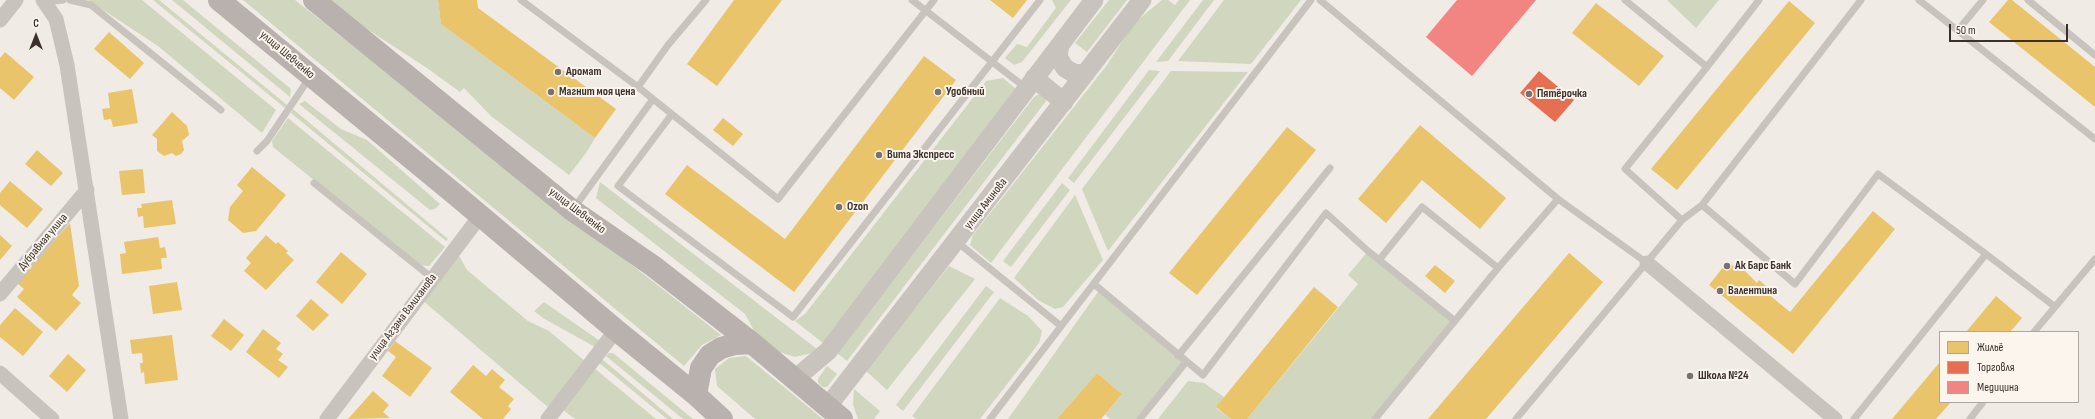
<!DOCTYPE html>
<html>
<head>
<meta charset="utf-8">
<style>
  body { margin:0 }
  #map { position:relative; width:2095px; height:419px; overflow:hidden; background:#f0ebe5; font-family:"Sofia Sans Condensed",sans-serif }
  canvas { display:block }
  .legend { position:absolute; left:1939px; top:331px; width:140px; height:72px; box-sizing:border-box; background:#fbf5ee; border:1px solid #aea6a0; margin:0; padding:5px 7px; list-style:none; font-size:12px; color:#3b302b }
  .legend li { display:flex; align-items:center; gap:8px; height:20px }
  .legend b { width:20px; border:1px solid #aea6a0 }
  .north { position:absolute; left:16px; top:16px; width:40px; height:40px; -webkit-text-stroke:3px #fbf5ee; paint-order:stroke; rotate:0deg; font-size:11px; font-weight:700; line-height:16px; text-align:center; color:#3b302b }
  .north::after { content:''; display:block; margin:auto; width:14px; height:18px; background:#3b302b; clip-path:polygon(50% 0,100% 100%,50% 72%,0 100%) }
  .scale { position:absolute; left:1949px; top:24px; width:119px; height:18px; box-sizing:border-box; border:2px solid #3b302b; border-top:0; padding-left:5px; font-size:12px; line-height:14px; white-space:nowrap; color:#3b302b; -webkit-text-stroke:3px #fbf5ee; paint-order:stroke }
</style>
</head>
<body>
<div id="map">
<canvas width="2095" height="419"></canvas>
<ul class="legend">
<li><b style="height:11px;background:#e9c46a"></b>Жильё</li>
<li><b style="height:11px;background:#e76f51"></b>Торговля</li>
<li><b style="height:11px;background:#f28482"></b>Медицина</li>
</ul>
<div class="north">С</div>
<div class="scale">50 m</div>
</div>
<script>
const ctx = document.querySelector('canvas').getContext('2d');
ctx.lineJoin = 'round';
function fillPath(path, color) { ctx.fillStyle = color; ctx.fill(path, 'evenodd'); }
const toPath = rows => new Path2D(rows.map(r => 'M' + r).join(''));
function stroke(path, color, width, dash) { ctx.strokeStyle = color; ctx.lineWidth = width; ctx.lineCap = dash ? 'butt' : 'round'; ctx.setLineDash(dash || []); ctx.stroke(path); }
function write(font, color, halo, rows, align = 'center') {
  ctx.font = font + ' "Sofia Sans Condensed",sans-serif'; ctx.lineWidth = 4; ctx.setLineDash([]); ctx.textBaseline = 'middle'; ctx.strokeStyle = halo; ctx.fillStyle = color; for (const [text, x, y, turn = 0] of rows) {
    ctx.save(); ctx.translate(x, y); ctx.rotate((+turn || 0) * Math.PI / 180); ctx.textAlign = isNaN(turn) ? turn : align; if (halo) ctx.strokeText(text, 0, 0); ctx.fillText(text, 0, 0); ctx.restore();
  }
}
fillPath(toPath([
  [88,0,142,0,276,110,262,133,158,46],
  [153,0,159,0,287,105,285,108],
  [172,0,183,0,291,89,290,97],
  [243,0,295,0,721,335,702,345,684,366],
  [327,0,438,0,441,24,595,138,586,153,569,175,491,116,464,88,460,92,427,68,330,5],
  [1052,0,1071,0,1022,62,1014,65,1005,58,1017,44,1027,47,1056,8],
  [1109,0,1127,0,1087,52,1075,43],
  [1162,0,1168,0,1175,5,1179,0,1190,0,991,263,970,245,973,235,1107,65,1134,23],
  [1203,0,1214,0,1168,61,1156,62],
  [1224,0,1301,0,1251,64,1178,61],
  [1667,0,1719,0,1696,28],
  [1149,70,1160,71,1074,183,1068,178],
  [1171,71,1248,72,1108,251,1082,189],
  [1003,78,1016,89,823,343,795,321,805,314,986,81],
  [1039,94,1045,98,1046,101,847,361,837,353,1034,97],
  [305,101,341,129,367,140,440,204,435,209,430,210,299,104],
  [293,109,448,239,446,241,291,113],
  [288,118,445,247,429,266,419,265,273,147,272,141],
  [600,182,817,349,812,353,795,357,776,351,757,336,745,314,596,198],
  [1062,183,1070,190,1011,267,1003,261],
  [1075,195,1103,260,1063,307,1055,309,1038,300,1014,278],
  [1368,251,1455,321,1375,419,1247,419,1358,284,1348,275],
  [457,252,467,270,528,321,549,331,586,362,549,408,422,300],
  [949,266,975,279,887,390,866,371],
  [986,286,994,292,903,411,896,405],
  [1100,289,1186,362,1140,419,1110,419,1105,414,1122,394,1097,373,1057,419,1008,419],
  [1000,298,1028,316,1042,331,1039,343,980,419,916,419,912,416],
  [544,302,600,341,595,347,543,318,534,311],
  [609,353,613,353,693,419,683,419,606,356],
  [746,356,823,419,755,419,717,386,715,369,729,358],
  [602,359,673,419,667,419,598,362],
  [827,366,837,374,827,387,823,387,818,383,818,379],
  [594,368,656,419,575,419,563,410],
  [1188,381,1204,383,1224,397,1216,408,1231,419,1158,419],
  [854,389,880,411,874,419,858,419,853,405]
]), '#d1d6bf');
fillPath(toPath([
  [438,0,477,0,478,8,616,109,595,138,441,24],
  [734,0,782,0,717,86,687,64],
  [990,0,1027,0,1013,18],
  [2008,0,2012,0,2095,67,2095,107,1989,22],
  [1789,1,1815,23,1677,190,1651,169],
  [1596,3,1664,56,1639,86,1572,33],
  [109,32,144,63,130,79,94,49],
  [5,52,34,77,14,100,0,88,0,58],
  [924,56,956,80,794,292,665,194,687,165,785,239],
  [132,89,138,123,113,127,111,119,104,120,102,109,110,108,108,93],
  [172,112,187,126,189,135,182,141,184,150,181,154,176,156,172,153,164,156,157,151,157,139,152,135],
  [723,118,743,134,733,146,713,130],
  [1420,125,1506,198,1480,229,1422,180,1386,223,1358,199],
  [1287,127,1316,150,1197,295,1169,273],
  [37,150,63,173,51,186,25,164],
  [252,167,286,195,256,231,243,233,228,220,230,207,243,191,237,185],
  [143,169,145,193,122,195,119,171],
  [10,181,43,209,27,228,0,205,0,193],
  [172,200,176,224,144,228,143,216,138,217,137,208,142,208,141,204],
  [1873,211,1895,229,1793,354,1709,285,1728,261,1733,266,1736,262,1757,283,1759,280,1771,290,1768,294,1790,312],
  [70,223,79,286,72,295,81,303,56,331,17,297,24,289,17,283],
  [0,235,12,246,0,260],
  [266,235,276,244,278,242,288,251,286,253,294,260,266,290,244,271,251,263,246,258],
  [158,237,160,248,165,247,167,258,161,258,162,269,122,274,120,254,126,253,124,242],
  [341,252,367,274,342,304,316,282],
  [1569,253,1603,282,1486,419,1428,419],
  [1435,265,1455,281,1445,293,1425,276],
  [177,282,182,310,153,314,149,286],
  [1314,287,1338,307,1247,419,1231,419,1216,407],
  [1996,296,2022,318,2010,332,1966,332],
  [311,299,329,315,313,331,296,316],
  [15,308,43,332,23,356,0,337,0,325],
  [224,319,244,335,231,351,211,336],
  [263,329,281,343,276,349,283,354,278,360,288,367,279,378,246,352],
  [172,335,178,380,145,384,144,372,141,373,140,363,143,363,142,353,132,354,130,340],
  [395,341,432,368,410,397,382,376,396,357,388,351],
  [68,354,86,370,67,392,49,376],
  [1940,362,1940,402,1951,402,1936,419,1892,419],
  [473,365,486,376,492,369,505,380,499,387,514,399,508,406,511,409,503,419,483,419,450,392],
  [1097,373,1122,394,1101,419,1057,419],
  [373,391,389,405,383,412,390,418,348,419]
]), '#e9c46a');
fillPath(toPath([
  [1539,71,1574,100,1555,122,1520,93]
]), '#e76f51');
fillPath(toPath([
  [1457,0,1536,0,1472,76,1426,37]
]), '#f28482');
stroke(toPath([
  [70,0,91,5,221,110],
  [521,0,638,87],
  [912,0,1026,88],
  [1320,0,1558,199],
  [1625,0,1707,67,1759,0],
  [1919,0,2095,139],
  [2028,0,2095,55],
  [45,2,63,0],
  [1958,30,1983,0],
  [653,99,778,199,934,0],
  [672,114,618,186,793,317,1040,0],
  [257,151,267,141,310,77],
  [314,183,432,278],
  [1702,205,1795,284,1878,174,1986,254],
  [574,208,653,99,638,87,668,45,706,0],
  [1682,220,1625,169,1707,67],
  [957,242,1061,326],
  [1379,260,1422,207,1498,268],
  [1094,284,1203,375,1326,213,1368,251,1455,321],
  [2034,332,2095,259],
  [1178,356,1330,168],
  [990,419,1311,0],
  [1140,419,1186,362],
  [1375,419,1498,268,1558,199,1647,263],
  [1516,419,1682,220,1702,205,1861,0],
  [1854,419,1986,254,2054,306],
  [1970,419,1983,402]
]), '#c9c3be', 7);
stroke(toPath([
  [43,0,56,19,67,65,121,419],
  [0,20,16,0],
  [1647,263,1835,419],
  [0,294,87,190],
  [0,373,52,419],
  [327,419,480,216],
  [548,419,616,330]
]), '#c9c3be', 15);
stroke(toPath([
  [1060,45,1058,57,1065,68,1075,74,1086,73],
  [1034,78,1064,102],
  [795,379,828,351,1094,0],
  [828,406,1142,0]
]), '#c9c3be', 19);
stroke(toPath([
  [219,0,457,196,616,330,696,395,722,419],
  [314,0,572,210,653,266,752,343,842,419],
  [696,395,701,368,710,355,721,348,735,344,752,343]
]), '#b8b1ad', 22);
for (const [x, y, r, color] of [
  [558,72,4,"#7a716c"],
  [551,92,4,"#7a716c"],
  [938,92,4,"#7a716c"],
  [1529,94,4,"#7a716c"],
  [879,155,4,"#7a716c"],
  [839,207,4,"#7a716c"],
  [1727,266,4,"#7a716c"],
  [1720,291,4,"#7a716c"],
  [1690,376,4,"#7a716c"]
]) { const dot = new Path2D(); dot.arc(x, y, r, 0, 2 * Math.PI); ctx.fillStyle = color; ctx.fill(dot); stroke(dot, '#fbf5ee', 1.5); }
write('12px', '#3b302b', '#fbf5ee', [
  ["улица Шевченко",287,55,40],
  ["улица Аминова",986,204,-52],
  ["улица Шевченко",577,211,37],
  ["Дубравная улица",43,242,-50],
  ["улица Агзама Валиханова",403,317,-53]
]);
write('bold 12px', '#3b302b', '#fbf5ee', [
  ["Аромат",566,72],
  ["Магнит моя цена",559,92],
  ["Удобный",946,92],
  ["Пятёрочка",1537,94],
  ["Вита Экспресс",887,155],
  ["Ozon",847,207],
  ["Ак Барс Банк",1735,266],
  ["Валентина",1728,291],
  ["Школа №24",1698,376]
], 'left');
</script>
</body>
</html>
